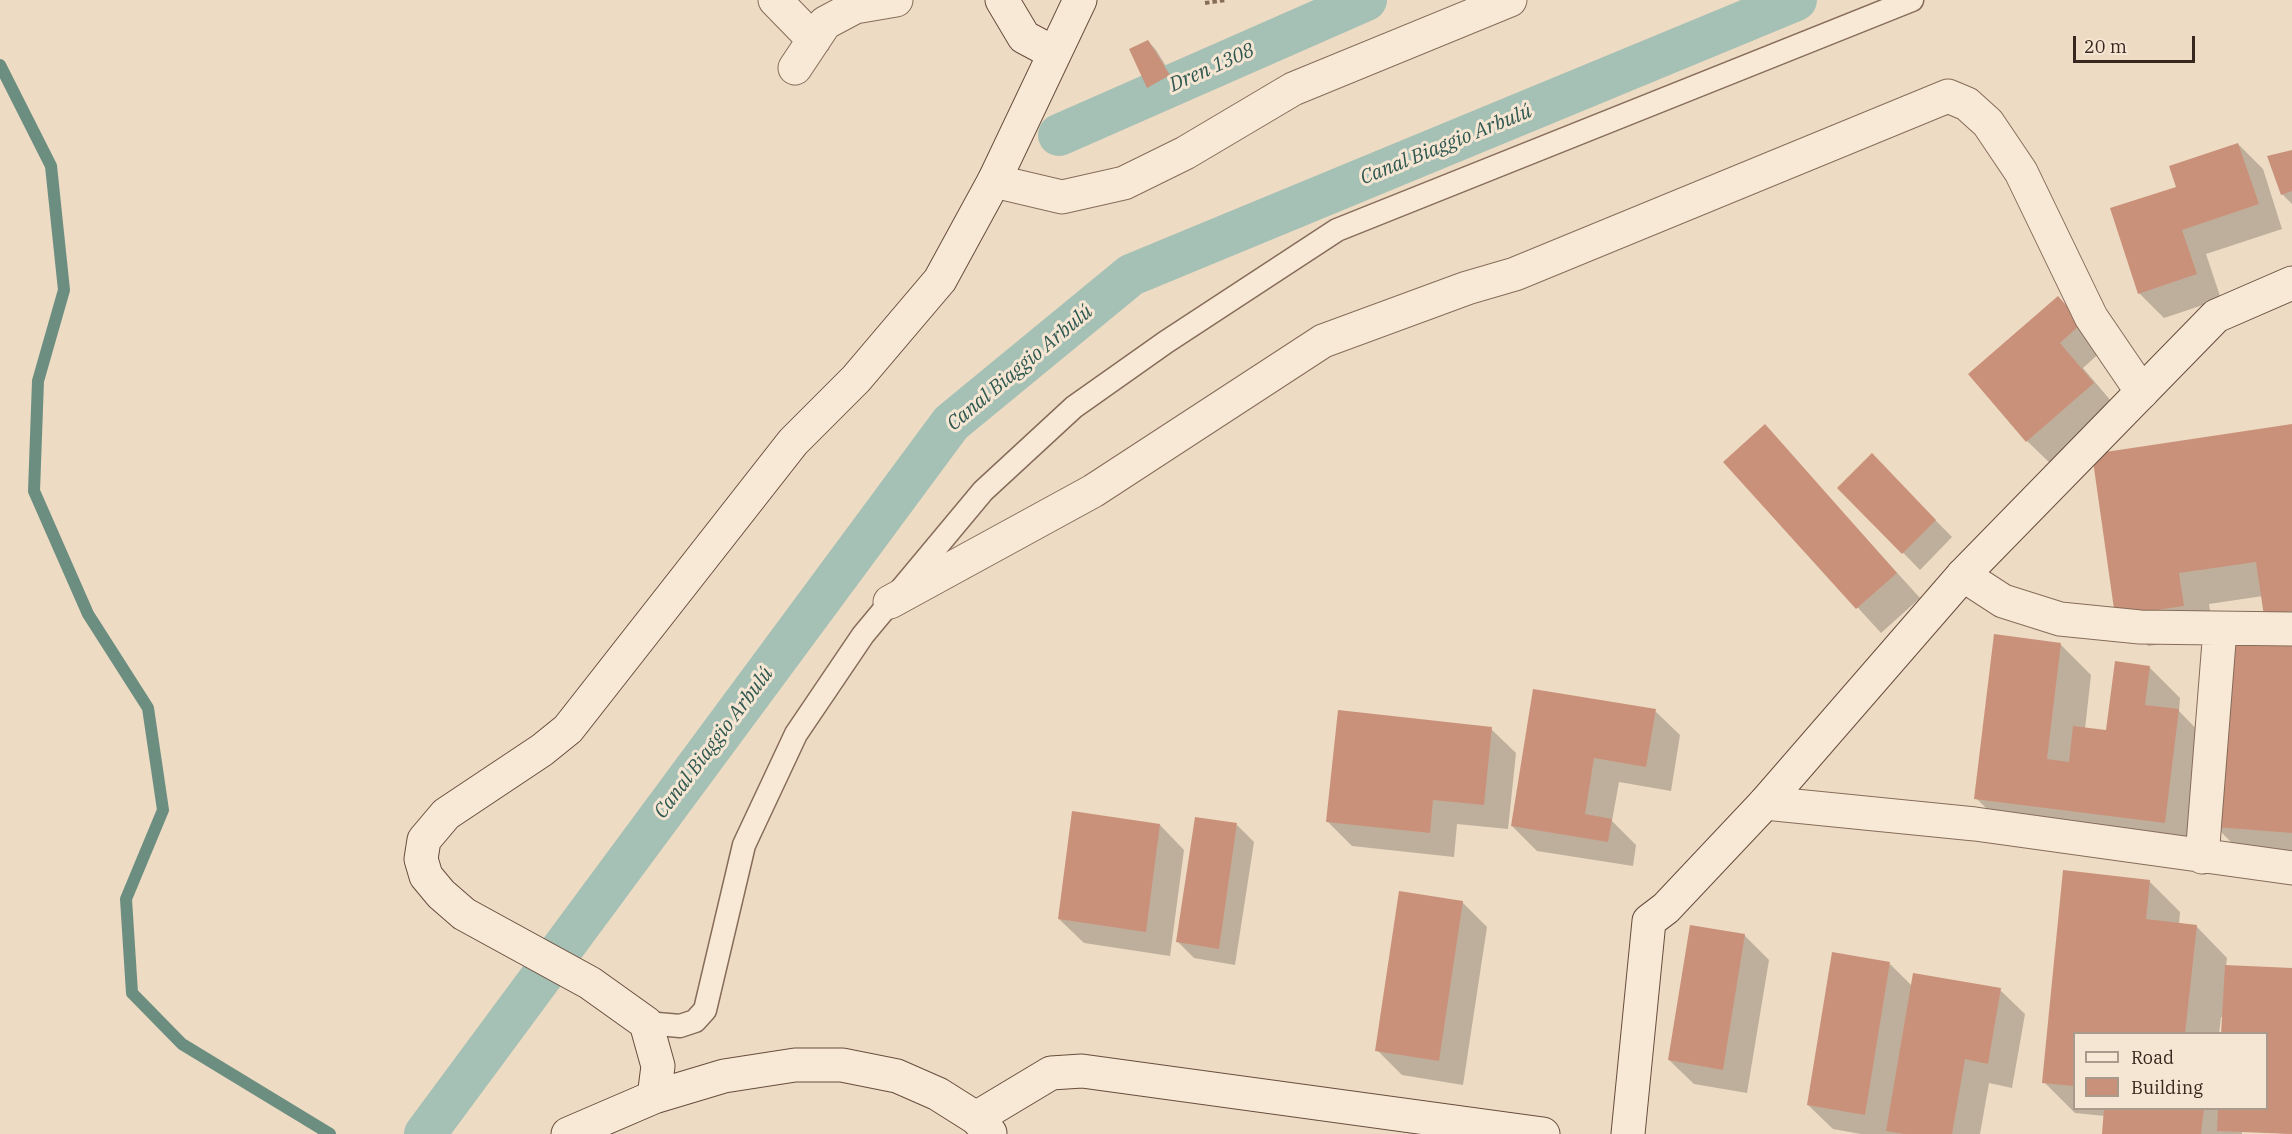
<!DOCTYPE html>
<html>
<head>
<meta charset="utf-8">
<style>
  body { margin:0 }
  #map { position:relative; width:2292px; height:1134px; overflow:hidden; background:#eddbc3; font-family:"IBM Plex Serif",serif }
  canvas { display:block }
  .legend { position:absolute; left:2073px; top:1032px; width:195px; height:78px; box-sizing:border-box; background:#f5e6d3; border:2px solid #a99a8b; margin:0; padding:8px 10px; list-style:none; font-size:18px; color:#37271e }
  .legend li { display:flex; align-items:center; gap:12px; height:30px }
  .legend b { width:30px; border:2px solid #a99a8b }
  .scale { position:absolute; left:2073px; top:36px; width:122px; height:27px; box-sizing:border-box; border:3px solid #37271e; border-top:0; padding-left:8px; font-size:18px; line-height:21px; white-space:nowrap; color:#37271e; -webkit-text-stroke:4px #f5e6d3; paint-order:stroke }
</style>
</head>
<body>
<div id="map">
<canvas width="2292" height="1134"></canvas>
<ul class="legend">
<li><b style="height:8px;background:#f8e9d6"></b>Road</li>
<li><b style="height:16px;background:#ca917a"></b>Building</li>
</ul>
<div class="scale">20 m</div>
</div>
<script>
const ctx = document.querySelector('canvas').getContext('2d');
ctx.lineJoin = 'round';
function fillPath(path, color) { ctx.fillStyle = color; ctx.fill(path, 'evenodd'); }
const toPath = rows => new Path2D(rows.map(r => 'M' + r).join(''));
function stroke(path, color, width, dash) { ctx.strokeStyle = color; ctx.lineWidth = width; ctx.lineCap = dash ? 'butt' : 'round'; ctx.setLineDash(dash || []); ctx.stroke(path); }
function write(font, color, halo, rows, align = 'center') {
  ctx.font = font + ' "IBM Plex Serif",serif'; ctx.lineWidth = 6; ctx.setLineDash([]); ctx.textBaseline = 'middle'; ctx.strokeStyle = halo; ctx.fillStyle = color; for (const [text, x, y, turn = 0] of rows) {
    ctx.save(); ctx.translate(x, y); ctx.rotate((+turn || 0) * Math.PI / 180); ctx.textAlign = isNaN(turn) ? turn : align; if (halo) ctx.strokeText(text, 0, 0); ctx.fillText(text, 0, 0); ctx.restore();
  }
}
fillPath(toPath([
  [1148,41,1156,50,1177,84,1157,95,1148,87],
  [2238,144,2263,169,2282,229,2206,254,2221,299,2164,318,2139,293],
  [2292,152,2292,204,2282,194],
  [2058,298,2105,348,2083,368,2117,408,2052,465,2027,441],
  [2292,426,2292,642,2263,596,2209,604,2214,637,2148,646,2117,615],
  [1765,427,1920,598,1881,633,1725,462],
  [1872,456,1952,537,1920,570,1840,488],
  [2060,644,2091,675,2085,729,2108,732,2149,667,2180,698,2179,711,2209,742,2196,853,2007,829,1976,798],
  [2292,644,2292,861,2247,858,2216,827],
  [1534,691,1655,711,1680,735,1671,791,1619,782,1612,821,1636,845,1633,866,1537,851,1512,826],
  [1491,729,1516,753,1508,829,1457,824,1454,857,1352,846,1328,822],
  [1160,825,1184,850,1170,956,1084,943,1059,919],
  [1237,825,1254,842,1235,965,1194,958,1177,941],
  [2149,881,2180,912,2179,924,2196,926,2227,958,2226,966,2292,970,2292,1134,2242,1131,2242,1134,2245,1134,2103,1134,2105,1116,2075,1113,2044,1082],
  [2221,1017,2266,1034,2266,1108,2074,1108,2074,1034,2219,1034],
  [1462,902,1487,927,1463,1085,1402,1075,1377,1050],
  [1744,935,1769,960,1747,1093,1694,1084,1669,1060],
  [1890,964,1912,986,2000,990,2025,1014,2012,1088,1989,1083,1980,1134,1861,1134,1833,1129,1808,1105]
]), '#0003');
stroke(toPath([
  [0,65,51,166,64,290,38,381,34,491,88,614,148,708,163,810,126,899,132,993,182,1044,330,1134]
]), '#6c8e81', 12);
stroke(toPath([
  [1059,135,1366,0],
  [425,1134,951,423,1131,275,1796,0]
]), '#a5c0b5', 42);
fillPath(toPath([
  [1148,40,1170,75,1147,88,1129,49],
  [2238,143,2259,204,2182,230,2197,274,2138,294,2110,208,2176,187,2169,166],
  [2292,150,2292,191,2281,195,2267,156],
  [2058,296,2082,323,2060,343,2094,383,2026,442,1968,374],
  [1765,424,1897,573,1856,609,1723,462],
  [2292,424,2292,611,2264,616,2256,562,2179,573,2184,606,2115,616,2092,454],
  [1872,453,1936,520,1902,554,1837,488],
  [1994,634,2061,643,2047,759,2069,762,2073,726,2106,730,2115,661,2150,666,2145,705,2179,709,2165,823,1974,799],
  [2227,638,2292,643,2292,833,2215,827],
  [1533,689,1656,709,1646,767,1594,758,1585,814,1612,819,1608,842,1511,826],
  [1338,710,1492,727,1484,805,1433,800,1430,833,1326,822],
  [1072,811,1160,824,1146,932,1058,919],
  [1195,817,1237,823,1219,949,1176,942],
  [2063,870,2150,880,2146,919,2197,925,2185,1034,2074,1034,2074,1086,2042,1083],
  [1399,891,1463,901,1439,1061,1375,1051],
  [1690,925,1745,934,1723,1070,1668,1060],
  [1832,952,1890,962,1865,1115,1807,1105],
  [2225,965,2292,968,2292,1134,2217,1131,2218,1108,2266,1108,2266,1034,2221,1034],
  [1913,973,2001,988,1988,1064,1965,1059,1952,1134,1905,1134,1886,1131],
  [2104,1108,2204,1108,2201,1134,2102,1134]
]), '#ca917a');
const lane = toPath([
  [646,1023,680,1026,695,1021,705,1010,744,845,796,734,863,635,983,491,1074,407,1166,342,1337,230,1912,0]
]);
const street = toPath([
  [775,0,814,40],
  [795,68,825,23,855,7,896,0],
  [994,181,1062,197,1124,183,1185,153,1293,89,1510,0],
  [1963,575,2003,601,2060,619,2140,627,2292,629],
  [890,602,1093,491,1323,341,1467,288,1515,274,1948,96,1967,104,1988,123,2021,172,2091,317,2142,392],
  [1765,803,1975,824,2292,868],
  [2202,857,2220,629]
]);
const secondary = toPath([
  [1002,0,1024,37,1054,53],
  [654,1097,658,1066,646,1023,590,983,464,914,441,894,426,876,421,859,424,840,446,814,542,750,568,729,793,442,856,379,940,280,994,181,1080,0],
  [976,1118,1051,1073,1082,1071,1543,1134],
  [568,1134,654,1097,724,1076,795,1065,842,1065,897,1076,938,1094,976,1118,990,1133],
  [1628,1134,1649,921,1666,908,1765,803,1963,575,2216,316,2292,283]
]);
stroke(lane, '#876c5a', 25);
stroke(street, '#876c5a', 35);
stroke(secondary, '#694d3e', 35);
stroke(toPath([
  [1205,3,1226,0]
]), '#876c5a', 4, [4.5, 3]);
stroke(lane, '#f8e9d6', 22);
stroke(street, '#f8e9d6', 33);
stroke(secondary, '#f8e9d6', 33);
write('italic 20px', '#2e574f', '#f5e6d3', [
  ["Dren 1308",1212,68,-24],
  ["Canal Biaggio Arbulú",1446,145,-22],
  ["Canal Biaggio Arbulú",1020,368,-40],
  ["Canal Biaggio Arbulú",714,743,-53]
]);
</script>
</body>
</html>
